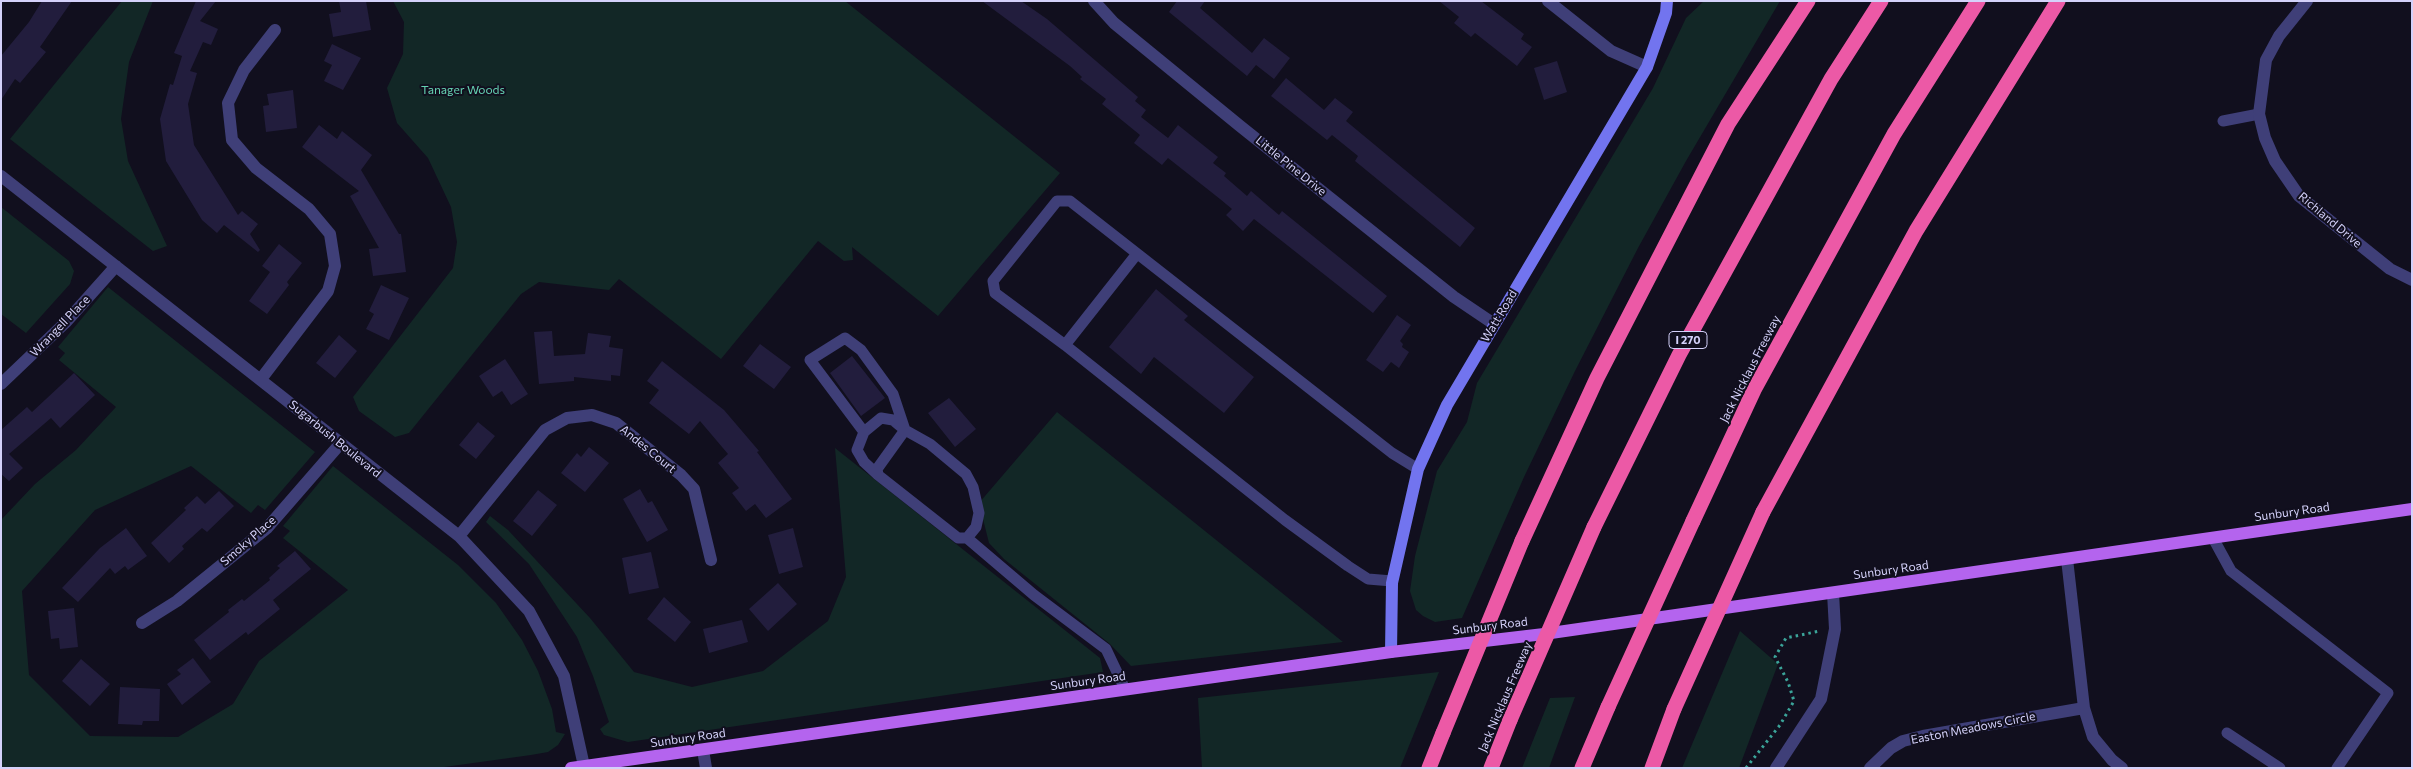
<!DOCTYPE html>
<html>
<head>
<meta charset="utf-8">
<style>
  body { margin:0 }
  #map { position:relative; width:2413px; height:769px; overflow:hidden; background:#110f1e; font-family:Commissioner,sans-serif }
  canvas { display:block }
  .frame { position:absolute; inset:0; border:2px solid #d4d1fa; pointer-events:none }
</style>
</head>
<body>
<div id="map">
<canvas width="2413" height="769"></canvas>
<div class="frame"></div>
</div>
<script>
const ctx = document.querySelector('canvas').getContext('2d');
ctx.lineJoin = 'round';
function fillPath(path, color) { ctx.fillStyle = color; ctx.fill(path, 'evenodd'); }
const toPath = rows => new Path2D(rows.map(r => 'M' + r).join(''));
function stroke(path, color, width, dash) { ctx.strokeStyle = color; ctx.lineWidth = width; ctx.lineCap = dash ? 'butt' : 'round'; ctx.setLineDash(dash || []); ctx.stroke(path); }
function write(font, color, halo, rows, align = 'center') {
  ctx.font = font + ' Commissioner,sans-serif'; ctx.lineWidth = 4; ctx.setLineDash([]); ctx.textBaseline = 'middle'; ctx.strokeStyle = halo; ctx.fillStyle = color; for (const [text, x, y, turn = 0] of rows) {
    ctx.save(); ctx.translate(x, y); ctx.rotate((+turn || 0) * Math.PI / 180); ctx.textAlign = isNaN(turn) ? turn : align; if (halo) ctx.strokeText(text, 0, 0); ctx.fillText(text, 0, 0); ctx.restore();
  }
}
fillPath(toPath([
  [122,1,153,1,129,62,121,119,128,161,167,246,153,251,10,139],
  [393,1,845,1,1060,173,938,316,852,247,853,260,844,261,818,241,721,359,619,279,609,290,539,282,521,294,409,433,395,437,359,411,353,397,453,268,457,242,451,207,428,158,397,123,387,88,403,54,404,22],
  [1704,1,1780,1,1686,161,1638,248,1575,371,1524,477,1462,618,1435,622,1423,616,1416,610,1410,591,1415,556,1437,471,1467,422,1477,383,1653,88,1686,18],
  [1,207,69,261,74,271,70,284,26,333,1,314],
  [108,287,315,452,265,510,258,505,251,513,191,466,95,510,22,591,29,675,90,736,178,737,233,704,259,661,348,590,283,538,290,531,283,526,333,466,458,565,496,603,522,640,538,671,552,709,556,732,565,734,558,745,548,752,531,755,437,768,1,768,1,520,35,484,76,450,116,407,59,360,65,353,58,347],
  [1057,412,1343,642,1131,666,1110,644,1004,559,989,543,979,503],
  [835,448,1100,658,1103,672,628,742,604,735,600,729,609,722,593,676,577,637,529,564,486,522,490,516,508,530,590,618,634,672,692,687,763,671,828,621,846,577],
  [1740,631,1778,664,1739,768,1682,768],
  [1439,672,1400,768,1202,768,1198,698],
  [1575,697,1549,768,1522,768,1550,698]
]), '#122726');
fillPath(toPath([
  [42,1,72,1,40,47,46,52,20,83,15,79,1,100,1,56,29,22],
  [196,1,216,1,200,21,218,29,211,45,203,42,190,71,197,73,188,104,194,145,238,215,242,211,258,224,250,234,260,250,258,252,224,225,217,233,202,220,166,161,160,119,170,84,173,85,182,56,174,53],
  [339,1,366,1,371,30,333,37,329,14,341,12],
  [982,1,1021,1,1047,19,1138,97,1135,101,1146,110,1141,117,1168,138,1178,125,1218,157,1213,163,1226,173,1224,176,1247,196,1251,191,1279,215,1282,211,1387,296,1373,313,1254,219,1243,231,1226,215,1232,209,1220,199,1168,158,1162,165,1134,143,1140,135,1102,104,1106,99,1080,79,1082,77,1070,66],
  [1177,1,1205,1,1200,8,1252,53,1264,38,1290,58,1274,79,1256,65,1247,76,1169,12],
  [1439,1,1481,1,1524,34,1521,39,1532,47,1517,66,1475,33,1471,37,1454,23,1459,17],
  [332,44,361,58,343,90,324,81,332,65,324,61],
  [1557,61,1567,92,1544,100,1534,68],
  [1286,78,1324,110,1335,98,1353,112,1346,121,1475,228,1460,247,1355,161,1358,156,1332,135,1327,140,1271,96],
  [293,90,297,128,266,132,263,106,269,105,267,94],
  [319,125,337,139,342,131,372,155,361,170,399,234,401,234,406,272,373,276,369,249,379,248,350,196,359,191,302,147],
  [279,244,302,263,287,282,289,285,267,314,249,301,270,272,262,266],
  [381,285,409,298,389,340,366,329,374,314,369,311],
  [1156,289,1188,316,1184,320,1254,377,1224,413,1154,357,1141,374,1109,347],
  [1397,315,1411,325,1400,341,1403,344,1402,347,1409,352,1399,368,1391,362,1383,372,1366,360],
  [552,331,554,356,585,354,588,333,611,336,609,347,623,349,620,376,611,375,611,381,574,377,574,381,539,384,534,332],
  [339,335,357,351,335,378,316,363],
  [760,344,791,367,774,389,743,366],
  [852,356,885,398,861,416,830,373],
  [505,359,528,394,511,405,502,391,493,397,479,376],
  [662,361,724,410,759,451,757,452,792,499,766,518,755,504,746,511,732,493,739,488,718,463,728,454,700,421,689,434,649,403,659,390,647,381],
  [74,373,95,395,60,428,51,418,9,454,23,468,9,481,1,474,1,430,27,407,32,412],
  [949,398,976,429,955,447,928,413],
  [478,422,495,436,476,459,459,445],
  [589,447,609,463,585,492,561,473,577,453,581,457],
  [640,489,648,503,652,501,668,530,647,542,623,499],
  [538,490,557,505,532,536,513,521],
  [219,491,234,506,207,532,202,528,182,546,184,549,169,563,151,543,186,510,184,508,197,496,205,504],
  [126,528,147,556,128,570,125,566,115,574,110,568,78,602,62,588,100,548],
  [793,528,803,567,779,574,768,535],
  [295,551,311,569,273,600,280,609,248,635,246,632,210,660,194,640,229,612,228,610,242,599,244,601,270,580,269,578,280,568,277,566],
  [651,552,659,588,629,594,622,558],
  [778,583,797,604,768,631,749,609],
  [664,597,691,622,675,642,647,619],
  [74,608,78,647,60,649,59,638,51,639,48,611],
  [742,620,748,642,709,653,703,629],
  [193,658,211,682,182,705,167,684,181,674,177,670],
  [81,659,110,684,90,706,62,681],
  [120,687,160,689,159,721,143,721,142,725,118,724]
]), '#221d3d');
stroke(toPath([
  [1746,768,1780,725,1794,701,1788,682,1775,657,1786,638,1820,631]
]), '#3ba499', 3, [2.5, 4]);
stroke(toPath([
  [2223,121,2259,114],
  [1136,255,1065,345,1285,520,1348,566,1368,579,1392,581],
  [1065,345,995,293,993,281,1057,201,1070,201,1392,453,1418,469],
  [864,432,810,360,845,338,861,350,893,394,905,430],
  [878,475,864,462,857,450,864,432,881,418,893,420,905,430],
  [967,538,958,538,878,475,877,469,905,430,930,444,966,474,973,487,979,513,976,527,967,538,1034,595,1106,649,1125,689],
  [2213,538,2231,571,2388,693,2337,768],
  [2227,733,2280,768]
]), '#3f3f78', 11);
stroke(toPath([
  [1094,1,1114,23,1240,126,1454,297,1494,324],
  [1548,1,1611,51,1647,67],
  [2307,1,2279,36,2266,60,2259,114,2265,138,2275,161,2299,196,2390,269,2412,280],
  [1,176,459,536,529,611,564,676,584,766],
  [261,379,328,291,335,266,330,234,309,209,256,168,232,140,228,103,244,70,275,30],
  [1,384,66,322,116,266],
  [459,536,545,430,567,418,592,415,616,423,681,475,694,489,711,560],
  [2067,559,2084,708,2093,737,2112,760,2122,768],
  [142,623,177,601,267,528,340,444],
  [703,750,706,768],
  [1776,768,1821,699,1835,629,1833,593],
  [1870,768,1891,748,1903,741,1923,736,2084,708]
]), '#3f3f78', 12);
stroke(toPath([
  [1391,652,1392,583,1418,469,1447,405,1647,67,1666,13,1667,1]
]), '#7274ef', 12);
stroke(toPath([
  [571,768,1391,652,1544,634,2412,509]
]), '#b464ee', 12);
stroke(toPath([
  [1763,512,1916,231,2058,1],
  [1693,521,1754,390,1894,134,1978,1],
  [1594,527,1679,355,1831,79,1881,1],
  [1522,541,1597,378,1728,124,1808,1],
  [1429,768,1443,733],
  [1491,768,1510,720],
  [1582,768,1608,707],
  [1652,768,1674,709]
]), '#ec59a6', 15);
stroke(toPath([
  [1608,707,1693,521],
  [1674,709,1763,512],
  [1510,720,1594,527],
  [1443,733,1522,541]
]), '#ec59a6', 15);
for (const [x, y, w] of [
  [1688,340,38]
]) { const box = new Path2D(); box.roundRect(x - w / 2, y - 8.5, w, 17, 4); ctx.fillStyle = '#110f1e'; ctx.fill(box); stroke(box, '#d4d1fa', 1); }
write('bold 11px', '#d4d1fa', null, [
  ["I 270",1688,340]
]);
write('12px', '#65d1b2', '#110f1e', [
  ["Tanager Woods",463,90]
]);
write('12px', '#d4d1fa', '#110f1e', [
  ["Little Pine Drive",1291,166,39],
  ["Richland Drive",2330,220,40],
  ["Watt Road",1499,316,-59],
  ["Wrangell Place",60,326,-46],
  ["Jack Nicklaus Freeway",1750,369,-63],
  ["Sugarbush Boulevard",335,439,39],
  ["Andes Court",648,449,39],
  ["Sunbury Road",2292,512,-8],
  ["Smoky Place",248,541,-41],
  ["Sunbury Road",1891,570,-8],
  ["Sunbury Road",1490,626,-7],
  ["Sunbury Road",1088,681,-8],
  ["Jack Nicklaus Freeway",1505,697,-67],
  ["Easton Meadows Circle",1973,728,-11],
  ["Sunbury Road",688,738,-8]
]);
</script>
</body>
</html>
